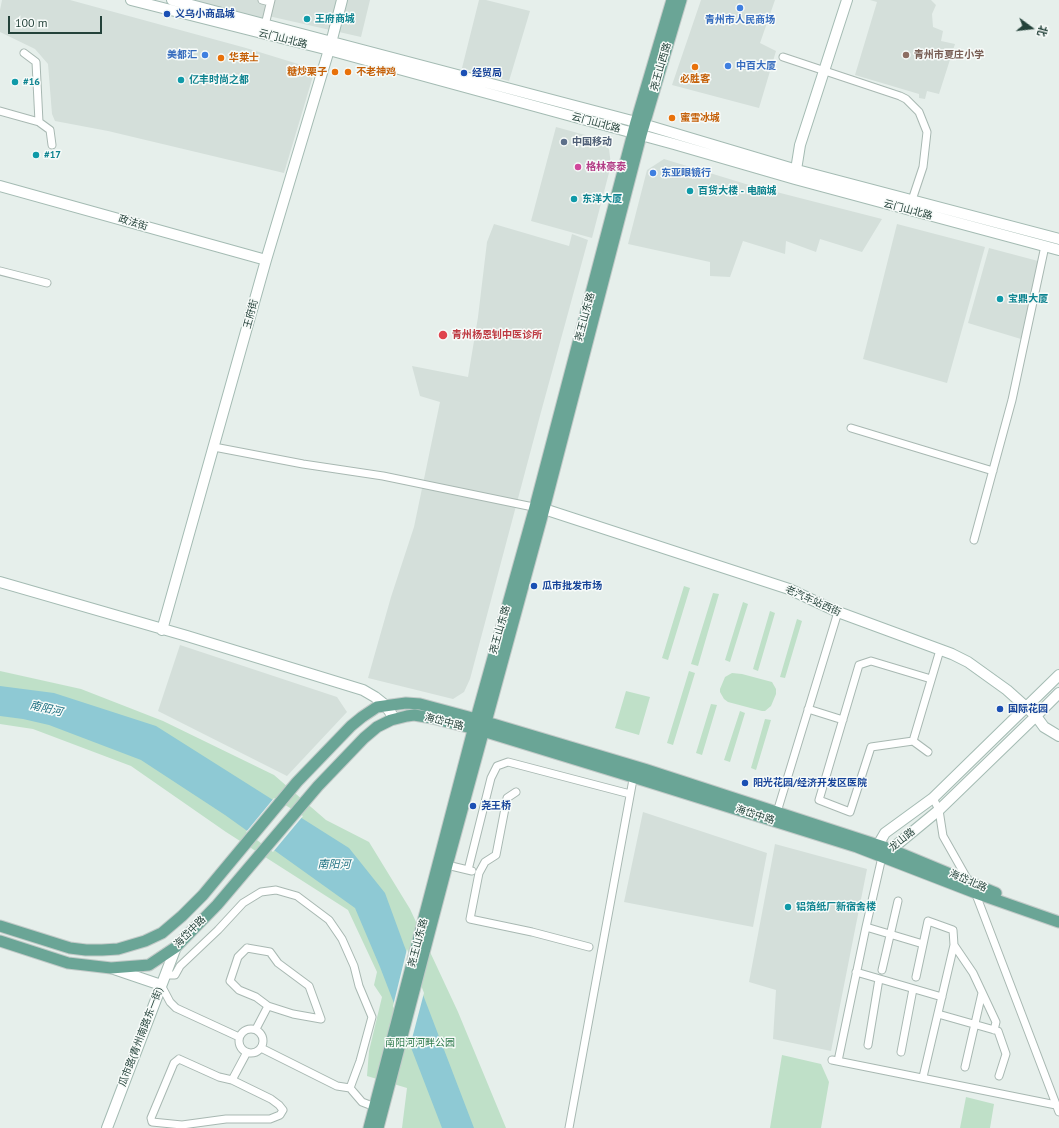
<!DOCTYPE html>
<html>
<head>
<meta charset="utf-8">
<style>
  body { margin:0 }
  #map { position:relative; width:1059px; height:1128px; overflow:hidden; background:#e6efeb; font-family:"PT Sans","Noto Sans SC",sans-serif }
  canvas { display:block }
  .north { position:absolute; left:1011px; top:8px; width:40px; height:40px; -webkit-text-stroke:3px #f7fbf9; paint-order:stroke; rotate:105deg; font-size:11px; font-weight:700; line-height:16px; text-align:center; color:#24423a }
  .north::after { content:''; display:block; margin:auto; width:14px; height:18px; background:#24423a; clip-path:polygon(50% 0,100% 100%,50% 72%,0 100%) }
  .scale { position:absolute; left:8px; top:16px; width:94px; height:18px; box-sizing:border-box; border:2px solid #24423a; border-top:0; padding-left:5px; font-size:12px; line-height:14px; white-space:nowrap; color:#24423a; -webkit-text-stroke:3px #f7fbf9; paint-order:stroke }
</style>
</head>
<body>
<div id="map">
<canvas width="1059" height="1128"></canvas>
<div class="north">北</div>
<div class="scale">100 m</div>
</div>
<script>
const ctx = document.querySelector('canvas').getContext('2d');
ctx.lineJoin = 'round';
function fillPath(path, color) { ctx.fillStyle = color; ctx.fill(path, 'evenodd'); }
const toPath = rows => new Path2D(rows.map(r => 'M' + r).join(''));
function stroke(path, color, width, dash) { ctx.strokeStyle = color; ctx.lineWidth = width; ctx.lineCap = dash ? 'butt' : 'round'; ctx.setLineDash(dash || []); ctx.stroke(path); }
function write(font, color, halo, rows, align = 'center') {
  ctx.font = font + ' "PT Sans","Noto Sans SC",sans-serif'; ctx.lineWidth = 3; ctx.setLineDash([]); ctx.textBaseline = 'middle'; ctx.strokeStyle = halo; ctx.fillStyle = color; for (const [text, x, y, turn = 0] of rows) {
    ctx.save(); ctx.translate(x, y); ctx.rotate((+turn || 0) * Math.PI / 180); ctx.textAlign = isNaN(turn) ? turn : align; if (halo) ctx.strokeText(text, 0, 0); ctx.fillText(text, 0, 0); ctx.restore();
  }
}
fillPath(toPath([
  [2,0,70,0,246,48,308,67,313,76,284,173,108,131,55,121,52,114,48,64,35,49,0,32,0,10],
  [187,0,370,0,361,37,264,15,263,20],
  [479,0,486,0,530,11,509,81,462,68],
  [701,0,775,0,760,43,776,51,759,108,672,85],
  [870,0,931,0,936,5,932,14,933,27,943,31,941,41,955,44,939,94,927,91,925,99,919,98,919,94,855,75,877,2],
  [556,127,596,138,601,141,609,149,611,165,592,238,531,221],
  [664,159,749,185,882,219,862,252,820,239,816,252,786,241,785,254,743,241,730,277,710,276,710,262,628,244,647,170],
  [494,224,569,246,572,234,588,240,541,412,470,679,464,692,453,699,368,678,391,597,414,527,440,402,420,396,412,366,468,377,478,317,487,242],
  [897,224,985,247,947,383,863,359],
  [989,248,1038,261,1021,339,968,323],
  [180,645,337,697,347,712,287,776,158,711],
  [643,812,767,853,753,927,624,902],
  [775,844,867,869,831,1051,773,1039,776,990,749,982]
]), '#d4dfda');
fillPath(toPath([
  [684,586,690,588,668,660,662,658],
  [713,593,719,594,698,666,691,664],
  [743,602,748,604,730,662,725,660],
  [770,611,775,613,758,671,753,669],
  [797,619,802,621,785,678,780,677],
  [0,671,81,689,163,721,274,775,326,820,369,842,410,909,458,1012,506,1128,402,1128,407,1088,367,1076,369,1051,382,997,374,985,377,972,348,910,226,832,131,766,33,729,0,724],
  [689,671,695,673,673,745,667,743],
  [732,673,742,674,772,682,776,689,776,694,771,706,765,711,762,711,728,702,724,699,720,692,720,689,725,677],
  [626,691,650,697,639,735,615,728],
  [711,704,717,705,702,755,696,753],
  [740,711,745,713,730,762,724,760],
  [765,719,771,720,756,770,751,768],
  [782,1055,821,1064,829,1082,821,1128,770,1128],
  [966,1097,994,1104,990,1128,960,1128]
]), '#bfe0c8');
fillPath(toPath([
  [0,686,54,693,156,726,349,848,385,893,404,945,474,1128,442,1128,380,967,355,908,225,815,141,760,49,725,23,719,0,716]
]), '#8ec9d4');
fillPath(toPath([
  [274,798,303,816,273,852,246,832],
  [407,949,424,993,409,1050,393,1006]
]), '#e6efeb');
const street = toPath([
  [262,0,270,2],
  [265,25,271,0],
  [24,53,36,62,39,122,50,130,52,145],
  [783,57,900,96,906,99,919,112,927,132,923,167,912,200],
  [0,111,39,122],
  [0,271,47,283],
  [851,428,993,471],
  [214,447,303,464,383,476,538,508],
  [974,540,1012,400,1045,246],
  [808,709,843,720],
  [913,741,940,650],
  [928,752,913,741,871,747,850,812,819,800,859,665,871,661,931,679],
  [516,792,507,798,496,855,485,862,479,873,470,919,532,932,589,947],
  [933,798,939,810,943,836,969,882],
  [777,812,838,612],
  [447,865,472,871],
  [468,870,491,778,497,766,508,762,630,794],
  [975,892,1059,1112],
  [866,927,923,944],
  [247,948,270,952,278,963,309,986,321,1019,293,1014,268,1006,256,997,239,990,230,981,238,957,247,948],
  [882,970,898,901],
  [856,972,942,997],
  [165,975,175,975,180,966,218,930,243,903,261,892,276,890,297,896,329,920,342,939,354,966,359,986,372,1017,360,1061,350,1088],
  [916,977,928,921,953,930,954,945,973,973,996,1022,994,1030],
  [161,985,170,1002,176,1008,239,1037],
  [938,1014,998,1031,1006,1054,999,1076],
  '239 1041a12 12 0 1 1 24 0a12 12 0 1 1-24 0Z',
  [256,1029,268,1006],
  [868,1045,879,979],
  [261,1048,337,1086,350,1088,362,1102,375,1107],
  [901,1052,913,989],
  [179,1059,219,1077,232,1080,271,1099,279,1105,283,1110,280,1115,270,1119,226,1119,182,1125,152,1122,151,1118,174,1063,179,1059],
  [832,1060,1056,1105],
  [838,1061,866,927,882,857],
  [965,1067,982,993],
  [923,1077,954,945],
  [232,1080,247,1052],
  [569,1128,634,774]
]);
const secondary = toPath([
  [131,0,329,50,674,144,795,179,1059,250],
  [172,0,636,122,797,170,1059,239],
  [795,176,800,145,847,0],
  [0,186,266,260],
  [544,509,789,589,838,612,952,654,968,662,1007,690,1036,716,1044,727,1059,736],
  [0,582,187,636,363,690,375,697,385,705,395,719],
  [162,630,266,260,331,43,342,0],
  [1059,675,933,798,885,833,878,845,882,857,939,810,1036,716,1059,693],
  [111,968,161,985],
  [107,1128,176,947]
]);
const primary = toPath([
  [0,926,70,948,86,950,102,950,118,949,145,941,162,933,182,916,203,895,297,782,351,726,362,717,377,707,406,703,420,704,476,719,644,769,890,849,996,893],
  [0,941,68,963,111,968,149,965,176,947,217,905,318,786,364,738,377,727,391,720,407,716,414,715,432,718,483,731,633,777,857,847,976,893,1059,922],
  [369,1128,476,719,535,507,636,122,672,0],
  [378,1128,447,865,544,509,641,135,681,0]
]);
stroke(street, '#a8b8b2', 9);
stroke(secondary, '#a4bbb3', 12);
stroke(primary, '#c2cac8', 13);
stroke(street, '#fff', 7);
stroke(secondary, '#fff', 10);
stroke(primary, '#6aa596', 11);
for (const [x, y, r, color] of [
  [740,8,4,"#3f7fe0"],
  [167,14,4,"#1a4fb4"],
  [307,19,4,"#0f9aa8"],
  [205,55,4,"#3f7fe0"],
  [906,55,4,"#8d6e63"],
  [221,58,4,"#e8710a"],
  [728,66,4,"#3f7fe0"],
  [695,67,4,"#e8710a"],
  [335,72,4,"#e8710a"],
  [348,72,4,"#e8710a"],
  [464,73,4,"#1a4fb4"],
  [181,80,4,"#0f9aa8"],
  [15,82,4,"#0f9aa8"],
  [672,118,4,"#e8710a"],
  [564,142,4,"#5c6f8a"],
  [36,155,4,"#0f9aa8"],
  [578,167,4,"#d1479c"],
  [653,173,4,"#3f7fe0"],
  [690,191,4,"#0f9aa8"],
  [574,199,4,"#0f9aa8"],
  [1000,299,4,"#0f9aa8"],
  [443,335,5,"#e0444e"],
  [534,586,4,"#1a4fb4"],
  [1000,709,4,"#1a4fb4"],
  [745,783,4,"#1a4fb4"],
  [473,806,4,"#1a4fb4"],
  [788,907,4,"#0f9aa8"]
]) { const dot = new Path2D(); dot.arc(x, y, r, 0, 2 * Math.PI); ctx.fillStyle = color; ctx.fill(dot); stroke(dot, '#f7fbf9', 1.5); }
write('bold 10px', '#164399', '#f7fbf9', [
  ["义乌小商品城",175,14],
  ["经贸局",472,73],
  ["瓜市批发市场",542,586],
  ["国际花园",1008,709],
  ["阳光花园/经济开发区医院",753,783],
  ["尧王桥",481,806]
], 'left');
write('bold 10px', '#0d838f', '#f7fbf9', [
  ["王府商城",315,19],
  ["亿丰时尚之都",189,80],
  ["#16",23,82],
  ["#17",44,155],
  ["百货大楼 - 电脑城",698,191],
  ["东洋大厦",582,199],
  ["宝鼎大厦",1008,299],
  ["铝箔纸厂新宿舍楼",796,907]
], 'left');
write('bold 10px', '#366cbe', '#f7fbf9', [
  ["青州市人民商场",740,20,"center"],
  ["美都汇",197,55,"right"],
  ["中百大厦",736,66],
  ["东亚眼镜行",661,173]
], 'left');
write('10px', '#24423a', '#f7fbf9', [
  ["云门山北路",283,39,14],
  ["尧王山西路",661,67,-74],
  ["云门山北路",596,123,15],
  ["云门山北路",908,210,15],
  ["政法街",133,223,16],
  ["王府街",251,314,-75],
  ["尧王山东路",585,317,-75],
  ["老汽车站西街",813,601,24],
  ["尧王山东路",500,630,-74],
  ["海岱中路",444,722,14],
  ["海岱中路",755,815,18],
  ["龙山路",902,840,-39],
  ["海岱北路",968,881,23],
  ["海岱中路",190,932,-45],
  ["尧王山东路",418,943,-75],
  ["瓜市路(青州南路东一街)",141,1037,-69]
]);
write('bold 10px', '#785e54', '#f7fbf9', [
  ["青州市夏庄小学",914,55]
], 'left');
write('bold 10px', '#c56008', '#f7fbf9', [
  ["华莱士",229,58],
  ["糖炒栗子",327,72,"right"],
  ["不老神鸡",356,72],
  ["必胜客",695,79,"center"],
  ["蜜雪冰城",680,118]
], 'left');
write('bold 10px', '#4e5e75', '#f7fbf9', [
  ["中国移动",572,142]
], 'left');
write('bold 10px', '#b23c85', '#f7fbf9', [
  ["格林豪泰",586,167]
], 'left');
write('bold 10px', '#be3a42', '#f7fbf9', [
  ["青州杨恩钊中医诊所",452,335]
], 'left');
write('10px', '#2d7a4b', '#f7fbf9', [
  ["南阳河河畔公园",420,1043]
]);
write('italic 11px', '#1c6f80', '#f7fbf9', [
  ["南阳河",46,709,13],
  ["南阳河",334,865]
]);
</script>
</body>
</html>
